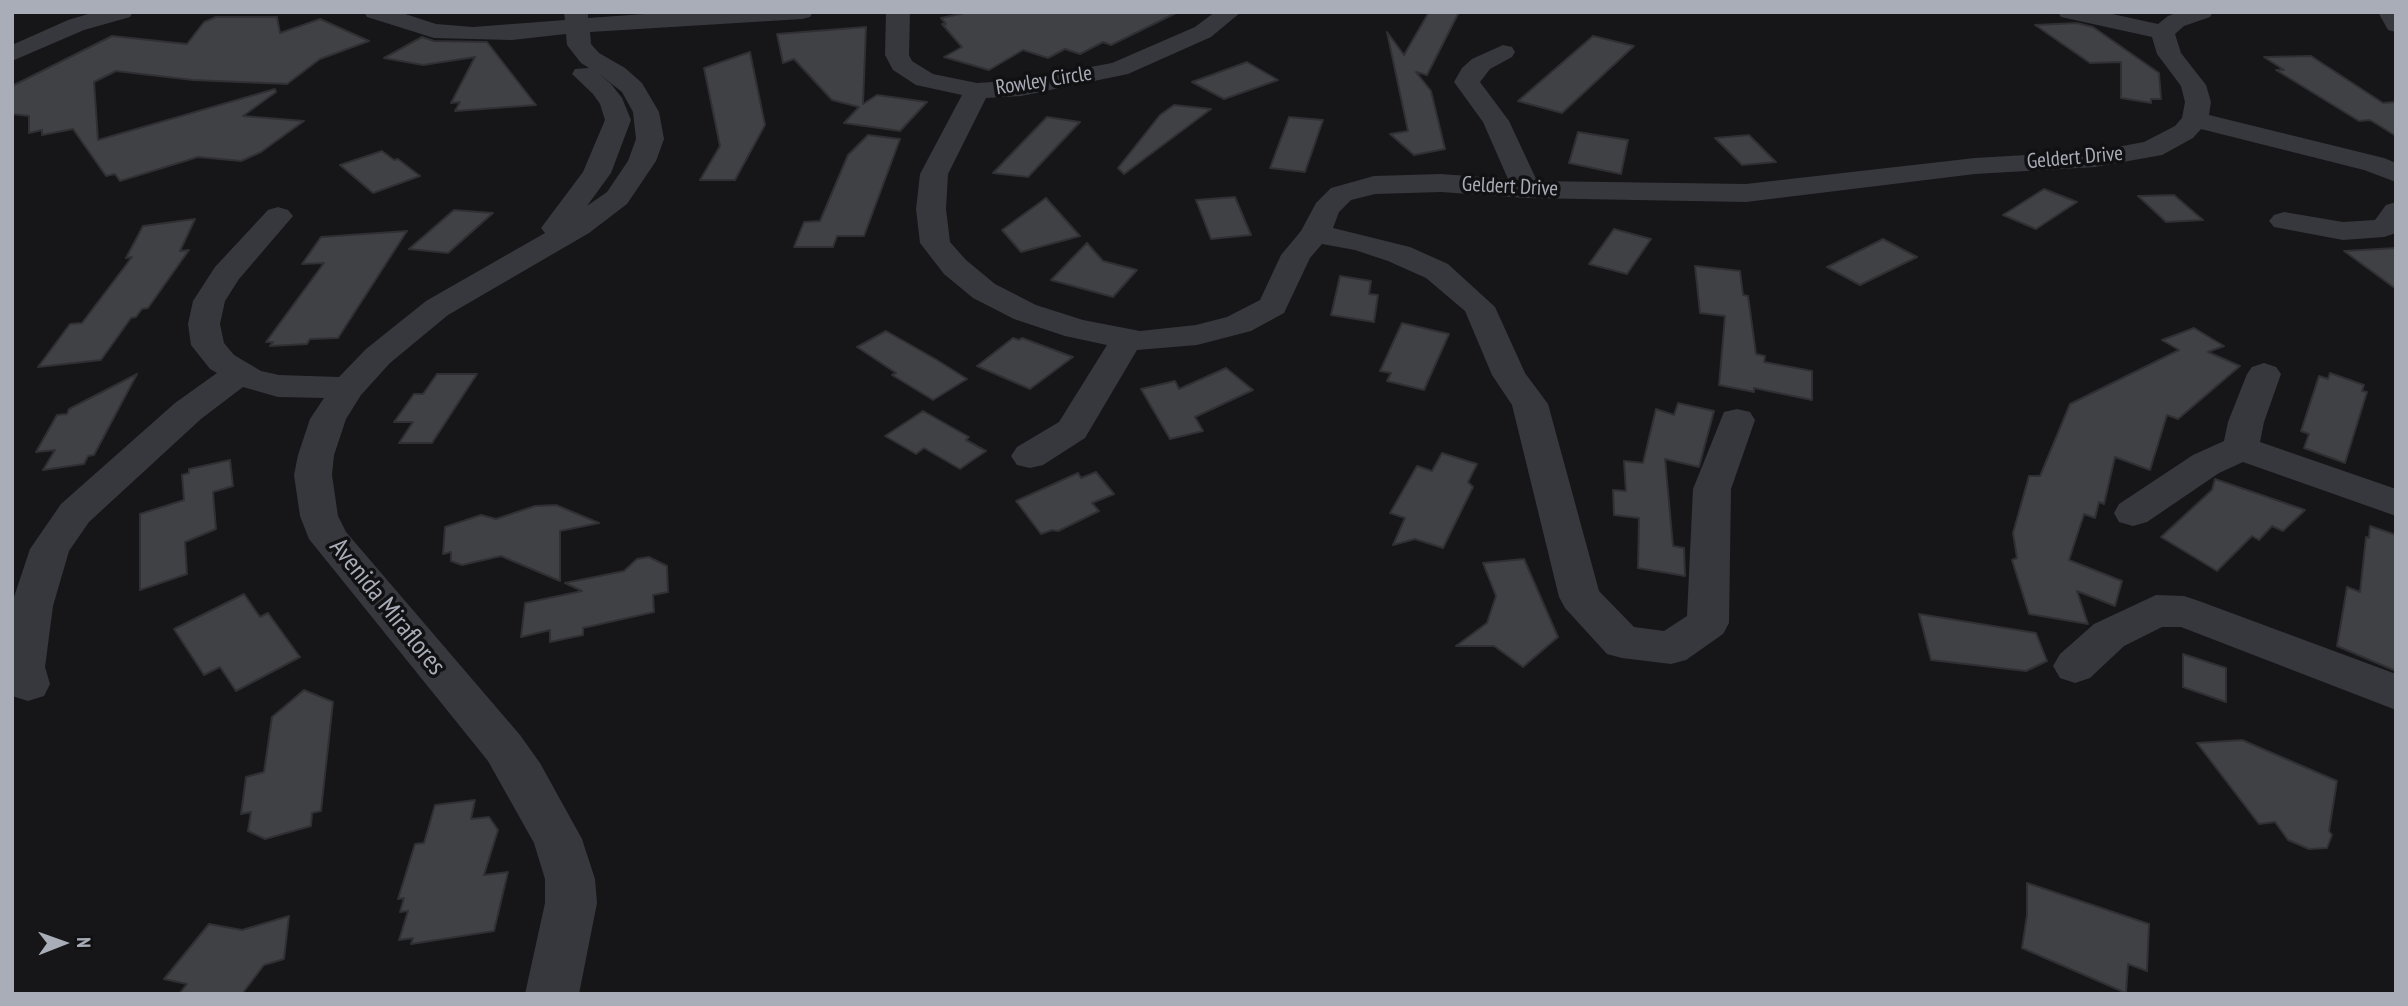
<!DOCTYPE html>
<html>
<head>
<meta charset="utf-8">
<style>
  body { margin:0 }
  #map { position:relative; width:2408px; height:1006px; overflow:hidden; background:#161618; font-family:"PT Sans Narrow",sans-serif }
  canvas { display:block }
  .frame { position:absolute; inset:0; border:14px solid #a8adb8; pointer-events:none }
  .north { position:absolute; left:28px; top:908px; width:70px; height:70px; -webkit-text-stroke:5px #111113; paint-order:stroke; rotate:89deg; font-size:19px; font-weight:700; line-height:28px; text-align:center; color:#a8adb8 }
  .north::after { content:''; display:block; margin:auto; width:24px; height:32px; background:#a8adb8; clip-path:polygon(50% 0,100% 100%,50% 72%,0 100%) }
</style>
</head>
<body>
<div id="map">
<canvas width="2408" height="1006"></canvas>
<div class="frame"></div>
<div class="north">N</div>
</div>
<script>
const ctx = document.querySelector('canvas').getContext('2d');
ctx.lineJoin = 'round';
function fillPath(path, color) { ctx.fillStyle = color; ctx.fill(path, 'evenodd'); }
const toPath = rows => new Path2D(rows.map(r => 'M' + r).join(''));
function stroke(path, color, width, dash) { ctx.strokeStyle = color; ctx.lineWidth = width; ctx.lineCap = dash ? 'butt' : 'round'; ctx.setLineDash(dash || []); ctx.stroke(path); }
function write(font, color, halo, rows, align = 'center') {
  ctx.font = font + ' "PT Sans Narrow",sans-serif'; ctx.lineWidth = 7; ctx.setLineDash([]); ctx.textBaseline = 'middle'; ctx.strokeStyle = halo; ctx.fillStyle = color; for (const [text, x, y, turn = 0] of rows) {
    ctx.save(); ctx.translate(x, y); ctx.rotate((+turn || 0) * Math.PI / 180); ctx.textAlign = isNaN(turn) ? turn : align; if (halo) ctx.strokeText(text, 0, 0); ctx.fillText(text, 0, 0); ctx.restore();
  }
}
const building = toPath([
  [969,12,1178,12,1111,45,1103,42,1080,54,1065,49,1048,58,1023,50,989,70,944,57,962,47,942,24,946,24,941,18,969,12],
  [1429,12,1459,12,1427,75,1416,72,1431,91,1445,149,1414,155,1390,134,1408,131,1387,32,1404,55,1429,12],
  [216,17,277,17,280,33,320,19,369,41,320,59,287,84,193,80,116,71,94,82,98,140,275,89,276,92,243,116,304,121,261,152,241,161,198,157,120,181,115,174,106,176,73,129,42,135,42,130,29,133,29,116,12,114,12,86,112,36,187,44,204,22,216,17],
  [2077,23,2093,27,2159,73,2161,99,2151,99,2151,103,2121,98,2121,62,2090,63,2035,25,2077,23],
  [866,27,863,104,877,95,927,102,900,131,844,123,859,107,832,100,794,59,783,63,777,34,866,27],
  [1593,36,1634,46,1562,113,1518,101,1593,36],
  [422,37,434,41,487,42,536,105,455,111,460,102,451,103,475,57,423,65,384,58,422,37],
  [750,52,765,125,735,180,700,180,720,146,704,68,750,52],
  [2311,56,2383,103,2396,102,2396,136,2370,120,2359,121,2276,70,2284,70,2264,57,2311,56],
  [1247,62,1278,80,1224,99,1192,82,1247,62],
  [1174,105,1211,109,1124,174,1118,168,1160,115,1174,105],
  [1047,117,1080,122,1028,177,993,173,1047,117],
  [1289,117,1323,120,1305,172,1270,168,1289,117],
  [1578,132,1628,140,1621,174,1569,163,1578,132],
  [868,135,900,139,864,236,837,236,833,247,794,247,804,222,820,221,848,155,868,135],
  [1749,135,1776,162,1742,165,1715,138,1749,135],
  [382,151,394,160,398,159,420,176,373,193,340,165,382,151],
  [2044,189,2077,202,2036,229,2003,215,2044,189],
  [2174,195,2203,220,2166,222,2138,196,2174,195],
  [1235,197,1251,235,1211,239,1196,200,1235,197],
  [1046,198,1080,236,1021,252,1002,230,1046,198],
  [454,210,493,213,448,253,409,249,454,210],
  [195,219,180,251,189,250,148,308,142,309,136,317,131,318,101,360,38,367,70,324,82,323,132,257,126,258,143,226,195,219],
  [1614,229,1651,239,1627,274,1589,264,1614,229],
  [407,231,338,338,310,339,307,344,270,346,273,342,266,342,324,263,302,264,321,237,407,231],
  [1883,239,1917,257,1860,285,1827,267,1883,239],
  [1087,243,1103,261,1137,270,1113,297,1051,280,1087,243],
  [2396,248,2396,289,2344,251,2396,248],
  [1695,266,1740,271,1743,295,1748,296,1756,354,1765,356,1764,362,1812,371,1812,400,1754,388,1754,392,1719,385,1725,316,1700,313,1695,266],
  [1340,276,1371,281,1369,294,1378,295,1374,322,1331,315,1340,276],
  [1402,323,1449,334,1424,390,1387,381,1391,373,1380,371,1402,323],
  [2194,328,2224,346,2208,352,2240,366,2178,419,2167,415,2150,470,2115,457,2104,504,2099,502,2095,518,2084,514,2069,560,2122,581,2115,606,2077,591,2088,624,2029,614,2012,560,2017,558,2013,533,2029,476,2040,476,2070,404,2179,350,2162,340,2194,328],
  [886,331,937,360,967,379,933,400,892,375,896,373,857,347,886,331],
  [1013,338,1019,340,1022,338,1073,357,1030,389,977,366,1013,338],
  [1226,368,1253,390,1195,417,1203,431,1170,439,1141,389,1175,381,1179,389,1226,368],
  [2330,373,2364,385,2362,391,2367,392,2345,463,2304,448,2309,434,2301,431,2319,376,2328,379,2330,373],
  [137,374,94,455,88,456,84,464,43,470,55,450,36,452,57,415,67,414,69,409,137,374],
  [437,374,477,374,432,443,399,443,413,422,394,422,414,394,423,394,437,374],
  [1678,403,1714,411,1699,467,1665,459,1673,546,1684,548,1685,576,1638,568,1639,518,1614,515,1613,490,1626,491,1624,461,1643,463,1656,409,1674,415,1678,403],
  [923,411,969,437,966,440,986,451,960,469,924,448,916,454,885,436,923,411],
  [1442,453,1477,464,1468,482,1473,487,1443,548,1415,539,1393,545,1405,518,1390,513,1417,466,1432,471,1442,453],
  [230,460,233,486,213,492,216,529,185,542,187,574,140,590,140,514,184,500,182,475,189,473,189,469,230,460],
  [1096,472,1114,494,1092,503,1099,511,1058,531,1052,530,1041,534,1016,501,1078,473,1081,478,1096,472],
  [2215,479,2305,510,2283,531,2272,526,2259,540,2252,536,2217,571,2161,537,2212,490,2215,479],
  [556,505,599,523,560,531,560,581,501,556,462,565,451,561,451,552,443,554,445,527,481,515,496,519,535,506,556,505],
  [2370,526,2396,535,2396,671,2337,646,2347,587,2360,592,2366,537,2369,538,2370,526],
  [649,557,667,566,668,592,653,595,654,612,583,628,583,635,550,642,550,630,521,637,525,603,582,591,565,583,624,571,637,559,649,557],
  [1524,559,1558,637,1523,667,1494,646,1456,646,1487,623,1496,596,1483,563,1524,559],
  [244,594,260,617,268,613,300,657,236,691,220,667,204,675,174,629,244,594],
  [1919,614,2036,633,2047,661,2026,671,1931,660,1919,614],
  [2183,654,2226,668,2226,702,2183,687,2183,654],
  [304,690,333,702,321,811,312,813,311,826,265,839,248,831,251,812,241,814,246,777,264,772,272,717,304,690],
  [2242,740,2337,781,2329,831,2332,835,2327,848,2309,849,2288,840,2275,822,2259,824,2197,743,2242,740],
  [475,800,471,819,489,817,498,830,484,875,508,872,494,931,411,944,413,938,399,940,408,911,400,912,404,898,398,899,415,844,424,843,435,805,475,800],
  [2027,883,2149,924,2147,971,2128,964,2126,993,2022,948,2027,915,2027,883],
  [289,916,284,959,264,965,242,994,179,994,187,984,164,979,209,924,242,930,289,916]
]);
fillPath(building, '#404145');
stroke(building, '#303034', 2);
fillPath(toPath([
  [95,12,133,12,130,17,84,30,12,61,12,45,68,20,95,12],
  [364,12,399,12,436,24,473,27,565,20,564,12,588,12,588,18,673,12,813,12,810,17,802,19,590,32,591,44,599,53,625,68,642,83,659,112,664,139,656,161,627,204,589,233,448,315,390,363,361,395,346,419,334,455,332,475,338,516,346,532,520,735,540,763,582,839,595,879,597,903,579,994,525,994,545,903,545,879,534,843,488,761,309,539,300,516,294,475,298,455,310,419,324,398,278,397,243,387,201,419,89,522,69,551,53,606,45,667,50,684,44,696,28,701,12,696,12,603,30,549,61,504,175,403,217,373,210,369,191,345,188,324,193,301,215,267,268,210,278,207,288,210,293,216,239,279,225,301,220,324,224,343,234,355,261,371,279,375,339,377,366,349,426,301,545,233,541,228,583,172,605,120,600,104,593,94,572,74,575,69,589,68,581,63,567,45,566,34,512,40,434,38,367,17,364,12],
  [598,73,622,92,633,112,636,139,628,161,607,192,587,206,611,173,631,120,622,98,611,84,598,73],
  [886,12,910,12,909,55,912,61,933,74,977,83,1021,80,1112,63,1195,27,1215,12,1241,12,1211,37,1128,74,1021,96,986,98,948,174,946,209,950,242,966,260,995,284,1036,305,1083,320,1140,331,1196,325,1227,317,1260,300,1281,255,1301,231,1316,203,1331,188,1374,176,1441,174,1508,179,1483,122,1454,82,1462,68,1472,59,1503,45,1512,47,1515,52,1512,57,1490,69,1480,82,1509,121,1537,181,1746,184,1975,158,2095,151,2144,142,2175,126,2182,118,2185,102,2181,86,2157,54,2152,37,2061,17,2058,12,2103,12,2158,24,2168,16,2179,12,2213,12,2210,17,2184,26,2175,34,2181,53,2206,85,2211,102,2209,115,2384,158,2396,163,2396,182,2364,170,2201,129,2193,138,2162,155,2095,167,1975,174,1746,202,1527,198,1441,192,1375,194,1351,200,1339,212,1333,228,1410,247,1448,264,1495,307,1525,373,1548,404,1599,591,1634,627,1664,631,1687,616,1693,489,1724,412,1737,409,1750,412,1755,420,1731,489,1729,623,1723,634,1686,660,1671,664,1622,658,1607,654,1565,608,1559,597,1512,405,1492,375,1465,311,1426,278,1388,261,1355,250,1322,244,1310,258,1284,313,1251,331,1197,345,1137,350,1085,438,1043,465,1030,468,1017,465,1011,456,1017,447,1059,422,1107,345,1065,336,1014,319,973,298,944,274,920,243,916,209,920,174,962,95,916,85,893,70,885,55,886,12],
  [2378,12,2396,12,2396,32,2388,30,2378,12],
  [2396,202,2396,233,2384,237,2343,240,2274,227,2269,221,2274,215,2284,212,2343,222,2375,220,2386,205,2396,202],
  [2264,363,2276,367,2281,374,2264,422,2260,442,2396,489,2396,516,2243,462,2219,473,2147,522,2133,526,2119,522,2114,513,2119,504,2193,455,2224,441,2228,422,2247,374,2252,367,2264,363],
  [2156,595,2184,596,2199,601,2396,674,2396,710,2181,627,2162,627,2124,646,2090,678,2075,683,2060,678,2053,666,2060,654,2094,624,2156,595]
]), '#37383d');
write('21px', '#a8adb8', '#111113', [
  ["Rowley Circle",1044,81,-9],
  ["Geldert Drive",2075,158,-5],
  ["Geldert Drive",1510,187,3]
]);
write('26px', '#a8adb8', '#111113', [
  ["Avenida Miraflores",387,607,51]
]);
</script>
</body>
</html>
